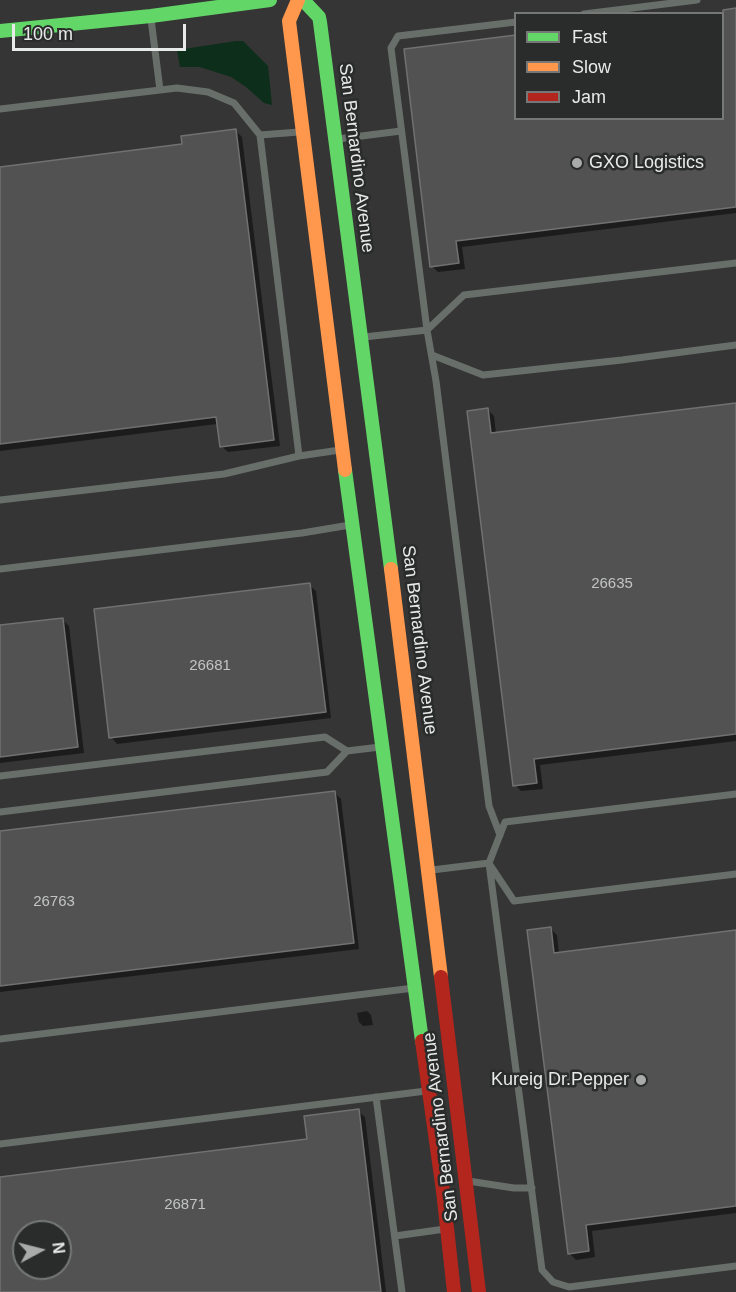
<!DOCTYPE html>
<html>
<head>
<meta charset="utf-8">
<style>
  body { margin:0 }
  #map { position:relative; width:736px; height:1292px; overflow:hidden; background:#343534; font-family:Helvetica,sans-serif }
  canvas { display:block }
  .legend { position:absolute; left:514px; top:12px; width:210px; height:108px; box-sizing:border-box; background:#292c2a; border:2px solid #757876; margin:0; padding:8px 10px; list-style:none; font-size:18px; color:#e8eae9 }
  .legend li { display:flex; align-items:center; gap:12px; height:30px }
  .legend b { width:30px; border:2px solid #757876 }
  .north { position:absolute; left:12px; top:1220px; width:60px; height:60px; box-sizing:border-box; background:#292c2a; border:2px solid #757876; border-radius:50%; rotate:83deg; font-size:16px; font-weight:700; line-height:24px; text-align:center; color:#e8eae9 }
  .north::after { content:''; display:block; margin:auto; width:21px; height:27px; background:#a9abaa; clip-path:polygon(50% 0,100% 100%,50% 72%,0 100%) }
  .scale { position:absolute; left:12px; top:24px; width:174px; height:27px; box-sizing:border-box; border:3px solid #e8eae9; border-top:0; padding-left:8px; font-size:18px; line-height:21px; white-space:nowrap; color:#e8eae9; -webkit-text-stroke:4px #292c2a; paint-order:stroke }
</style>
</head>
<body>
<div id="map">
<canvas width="736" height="1292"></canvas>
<ul class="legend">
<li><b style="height:8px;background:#63d668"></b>Fast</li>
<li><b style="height:8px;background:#ff974d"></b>Slow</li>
<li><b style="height:8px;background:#b3261e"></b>Jam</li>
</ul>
<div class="north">N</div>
<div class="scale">100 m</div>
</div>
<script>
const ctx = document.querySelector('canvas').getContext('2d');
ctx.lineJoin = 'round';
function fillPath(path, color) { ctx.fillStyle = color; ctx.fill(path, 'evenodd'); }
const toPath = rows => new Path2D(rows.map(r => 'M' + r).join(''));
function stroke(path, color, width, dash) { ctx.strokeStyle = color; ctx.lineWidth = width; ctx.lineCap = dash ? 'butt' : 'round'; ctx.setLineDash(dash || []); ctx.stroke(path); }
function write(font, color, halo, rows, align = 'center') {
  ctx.font = font + ' Helvetica,sans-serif'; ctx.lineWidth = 5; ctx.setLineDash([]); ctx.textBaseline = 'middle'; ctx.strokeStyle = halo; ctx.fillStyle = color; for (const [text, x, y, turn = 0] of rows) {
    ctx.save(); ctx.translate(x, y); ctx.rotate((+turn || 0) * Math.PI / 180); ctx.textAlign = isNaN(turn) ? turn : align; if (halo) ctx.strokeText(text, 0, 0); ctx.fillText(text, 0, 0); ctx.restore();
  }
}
fillPath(toPath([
  [236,41,243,41,268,66,272,105,264,103,246,87,231,77,200,67,180,67,177,50]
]), '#0d2e1b');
fillPath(toPath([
  [736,10,736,213,462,247,465,269,438,272,432,266,516,118,722,118,722,14,706,14],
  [236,131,242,137,280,446,228,452,221,446,217,424,0,451,0,168,183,146],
  [736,405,736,741,540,765,543,789,521,791,515,785,488,410,494,416,496,434],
  [309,585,316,591,331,718,117,744,111,737],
  [63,620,69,626,84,753,0,763,0,627],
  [334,792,341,799,359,949,0,992,0,833],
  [550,928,557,935,559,954,736,932,736,1213,592,1231,595,1257,576,1260,569,1253],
  [367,1011,371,1015,373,1025,363,1026,359,1022,357,1013],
  [358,1111,365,1117,386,1292,0,1292,0,1179,308,1140],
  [24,1232,60,1232,60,1268,24,1268]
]), '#0007');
const building = toPath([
  [736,8,736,207,456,241,459,263,430,267,404,49,516,35,516,118,723,118,723,10,736,8],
  [236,129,274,440,220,447,216,417,0,444,0,167,182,144,181,136,236,129],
  [736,403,736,734,534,759,537,783,513,786,467,411,488,408,491,433,736,403],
  [310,583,326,712,109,738,94,609,310,583],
  [63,618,78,747,0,757,0,625,63,618],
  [335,791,354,943,0,986,0,831,335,791],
  [551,927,554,953,736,930,736,1206,586,1225,589,1251,568,1254,527,930,551,927],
  [359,1109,381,1292,0,1292,0,1177,307,1139,304,1116,359,1109],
  [24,1232,60,1232,60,1268,24,1268,24,1232]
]);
fillPath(building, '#515251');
stroke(building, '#707170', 1.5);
stroke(toPath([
  [584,14,697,0],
  [151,19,160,90],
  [0,109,177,88,208,92,234,103,260,135,299,456],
  [260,135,299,132],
  [338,139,401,131],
  [364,337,427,330,464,295,736,263],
  [432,355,483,375,622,360,736,345],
  [0,500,224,474,299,456,340,450],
  [0,569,302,533,350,525],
  [0,776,325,737,347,751,380,747],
  [736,794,505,822,489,863,542,1270,553,1282,569,1287,736,1266],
  [0,812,327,772,347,751],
  [500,835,489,806,436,381,427,330,391,48,398,36,516,22],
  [490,865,514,901,736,874],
  [432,870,489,863],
  [0,1039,414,988],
  [376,1097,402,1292],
  [0,1144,426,1091],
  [468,1181,514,1188,532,1188],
  [395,1236,445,1229]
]), '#686f6a', 7);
stroke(toPath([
  [303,0,319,17,320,22,391,569],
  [0,31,151,16,270,0],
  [345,470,422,1041]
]), '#63d668', 14);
stroke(toPath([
  [298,0,289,21,345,470],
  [391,569,441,977]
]), '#ff974d', 14);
stroke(toPath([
  [441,977,479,1292],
  [422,1041,443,1191,454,1292]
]), '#b3261e', 14);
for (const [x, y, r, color] of [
  [577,163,6,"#a9abaa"],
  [641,1080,6,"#a9abaa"]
]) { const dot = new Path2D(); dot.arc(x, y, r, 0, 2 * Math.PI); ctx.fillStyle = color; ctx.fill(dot); stroke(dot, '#292c2a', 2); }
write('15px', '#c2c4c3', null, [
  ["26635",612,584],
  ["26681",210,666],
  ["26763",54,902],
  ["26871",185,1205]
]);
write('18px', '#e8eae9', '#292c2a', [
  ["San Bernardino Avenue",356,158,83],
  ["San Bernardino Avenue",419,640,83],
  ["San Bernardino Avenue",441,1127,-97]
]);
write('18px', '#e8eae9', '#292c2a', [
  ["GXO Logistics",589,163],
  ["Kureig Dr.Pepper",629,1080,"right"]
], 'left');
</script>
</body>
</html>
